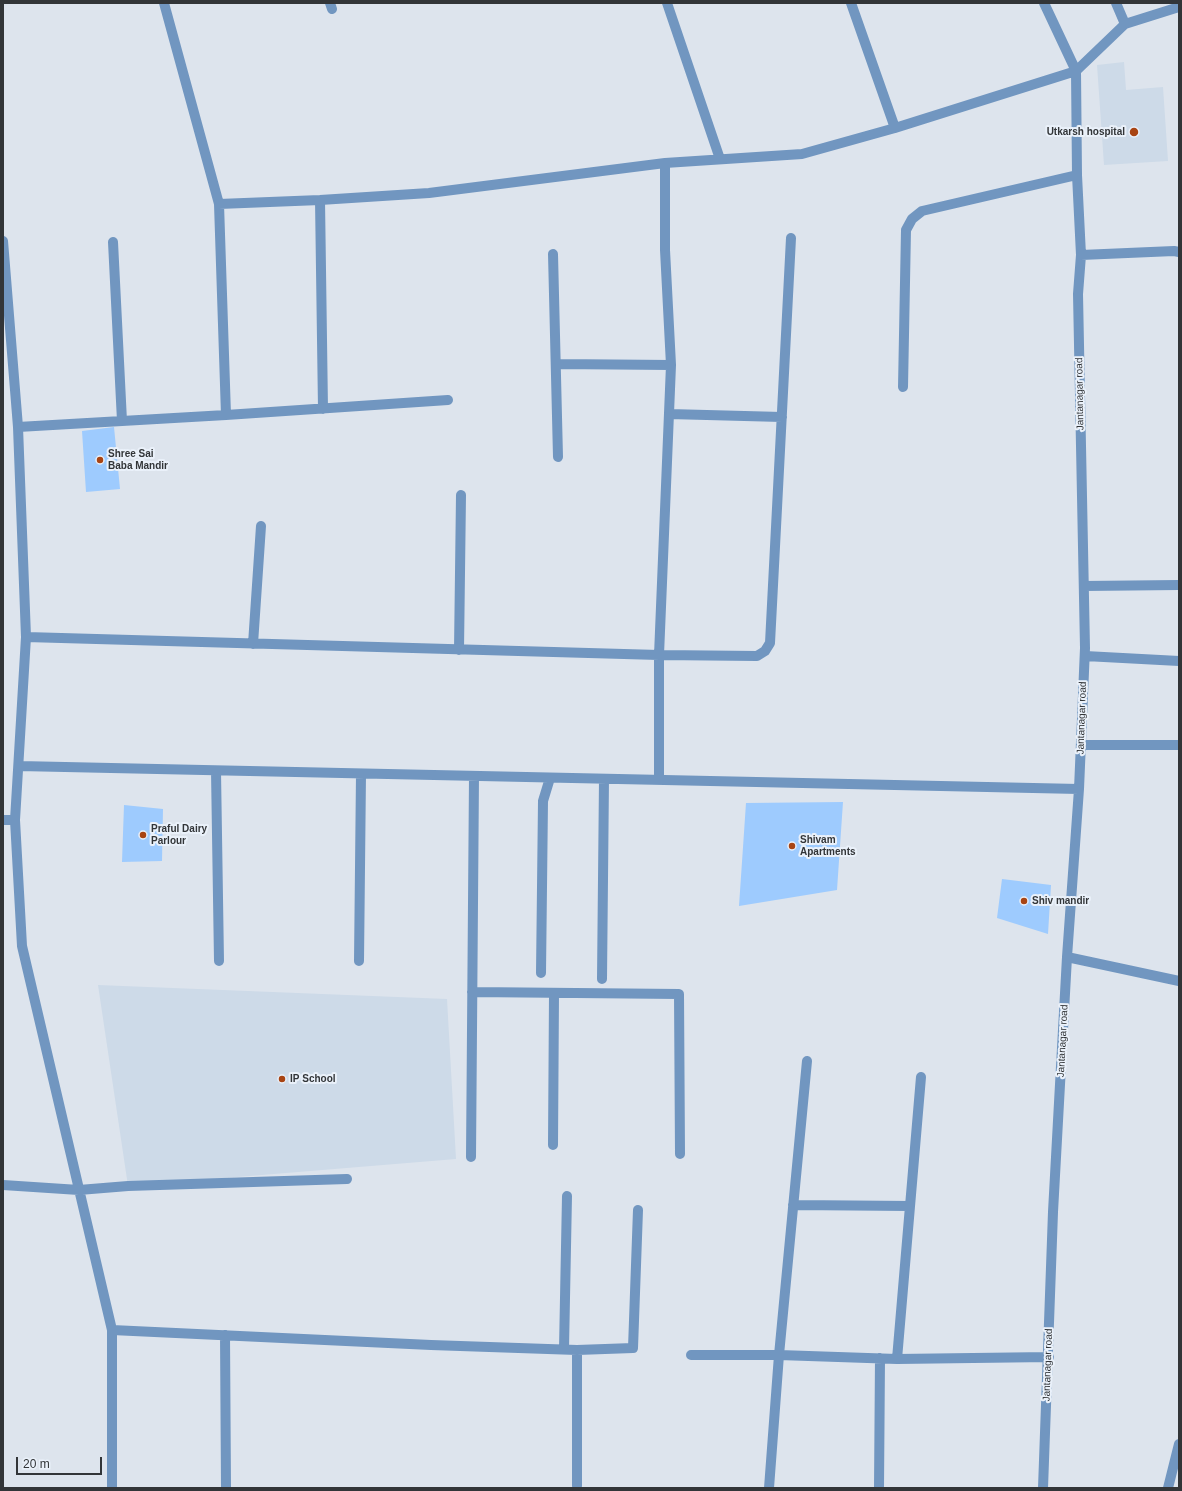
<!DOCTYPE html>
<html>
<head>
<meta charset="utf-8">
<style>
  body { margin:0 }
  #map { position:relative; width:1182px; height:1491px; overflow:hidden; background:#dde4ed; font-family:Helvetica,sans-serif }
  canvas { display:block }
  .frame { position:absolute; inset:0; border:4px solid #323538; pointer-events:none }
  .scale { position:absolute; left:16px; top:1457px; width:86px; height:18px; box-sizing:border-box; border:2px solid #323538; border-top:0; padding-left:5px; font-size:12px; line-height:14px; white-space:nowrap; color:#323538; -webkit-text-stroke:3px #eaf1fa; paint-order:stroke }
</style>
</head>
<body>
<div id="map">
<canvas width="1182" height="1491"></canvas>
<div class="frame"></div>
<div class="scale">20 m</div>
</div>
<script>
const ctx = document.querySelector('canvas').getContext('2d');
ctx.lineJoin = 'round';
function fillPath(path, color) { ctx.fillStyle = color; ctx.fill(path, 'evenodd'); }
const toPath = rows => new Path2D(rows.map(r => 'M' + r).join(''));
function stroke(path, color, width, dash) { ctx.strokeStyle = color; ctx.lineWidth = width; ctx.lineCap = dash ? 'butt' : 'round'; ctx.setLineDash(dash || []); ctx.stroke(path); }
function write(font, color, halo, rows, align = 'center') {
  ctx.font = font + ' Helvetica,sans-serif'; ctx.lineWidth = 4; ctx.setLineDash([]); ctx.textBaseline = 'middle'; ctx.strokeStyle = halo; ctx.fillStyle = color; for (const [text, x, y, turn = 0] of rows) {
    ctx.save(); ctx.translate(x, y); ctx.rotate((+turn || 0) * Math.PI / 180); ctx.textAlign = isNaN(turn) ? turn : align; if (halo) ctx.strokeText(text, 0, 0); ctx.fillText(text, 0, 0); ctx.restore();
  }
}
fillPath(toPath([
  [1124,62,1126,90,1163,87,1168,161,1104,165,1097,65],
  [98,985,447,999,456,1159,128,1186]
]), '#cddae8');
fillPath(toPath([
  [114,427,120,489,86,492,82,431],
  [843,802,837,890,739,906,746,803],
  [124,805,163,809,162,861,122,862],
  [1002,879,1051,885,1048,934,997,918]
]), '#9ecbfe');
stroke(toPath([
  [164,3,219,204,226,415],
  [330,3,332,9],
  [667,3,720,159],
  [851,3,895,128],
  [1116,3,1125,24],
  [320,200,323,409],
  [219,204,320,200,429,193,665,163,802,154,895,128,1076,71,1044,3],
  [3,241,18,427,26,637,15,820,22,946,112,1330,112,1488],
  [113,242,122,421],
  [553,254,558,457],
  [1081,255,1174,251,1179,252],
  [556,364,671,365],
  [903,387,906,230,912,219,922,211,1077,175],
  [669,414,782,417],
  [18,427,226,415,448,400],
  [1084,586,1179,585],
  [26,637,659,655,757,656,765,651,770,643,791,238],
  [253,644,261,526],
  [459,650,461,495],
  [1085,656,1179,661],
  [1081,745,1179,745],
  [19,766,1079,789],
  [216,771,219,961],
  [659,780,659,655,671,365,665,250,665,163],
  [3,820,15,820],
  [1067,957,1179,981],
  [359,961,361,774],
  [541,973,543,801,550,778],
  [602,979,604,779],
  [472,992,679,994,680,1154],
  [553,1145,554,994],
  [471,1157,474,776],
  [3,1185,79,1190,128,1186,347,1179],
  [793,1205,910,1206],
  [112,1330,431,1345,577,1350,633,1348,638,1210],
  [225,1335,226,1488],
  [564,1349,567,1196],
  [577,1350,577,1486],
  [691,1355,779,1355,897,1359,1049,1357],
  [897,1359,921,1077],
  [769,1488,779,1355,807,1061],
  [879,1488,880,1358],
  [1043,1488,1053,1212,1067,957,1079,789,1085,648,1078,294,1081,255,1077,175,1076,71,1125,24,1179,7],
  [1168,1488,1179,1444]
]), '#7196c0', 10);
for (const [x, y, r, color] of [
  [1134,132,5,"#a84413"],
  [100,460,4,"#a84413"],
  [143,835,4,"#a84413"],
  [792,846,4,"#a84413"],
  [1024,901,4,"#a84413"],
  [282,1079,4,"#a84413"]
]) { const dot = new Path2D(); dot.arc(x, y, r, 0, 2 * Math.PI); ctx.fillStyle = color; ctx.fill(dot); stroke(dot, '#eaf1fa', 1.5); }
write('bold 10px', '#323538', '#eaf1fa', [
  ["Utkarsh hospital",1125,132,"right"],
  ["Shree Sai",108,454],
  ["Baba Mandir",108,466],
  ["Praful Dairy",151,829],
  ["Parlour",151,841],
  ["Shivam",800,840],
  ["Apartments",800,852],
  ["Shiv mandir",1032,901],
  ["IP School",290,1079]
], 'left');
write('10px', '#323538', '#eaf1fa', [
  ["Jantanagar road",1080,394,-91],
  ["Jantanagar road",1082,718,-88],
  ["Jantanagar road",1063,1041,-87],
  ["Jantanagar road",1048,1365,-88]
]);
</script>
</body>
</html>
